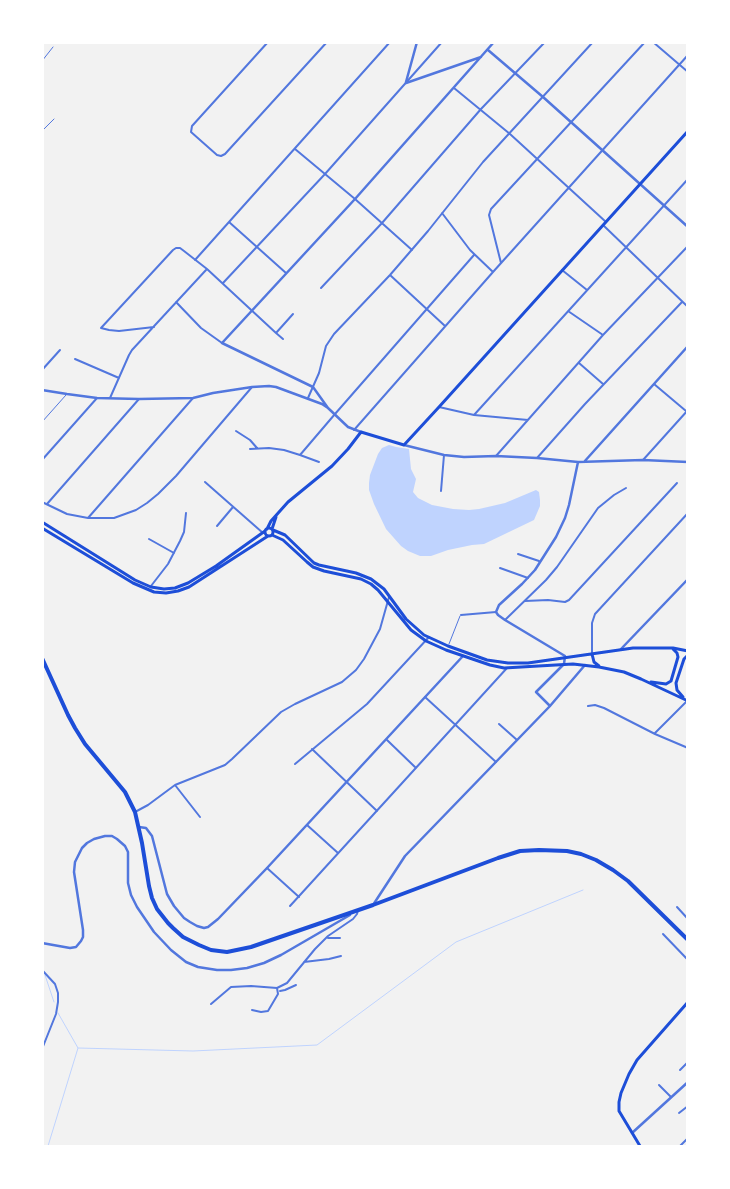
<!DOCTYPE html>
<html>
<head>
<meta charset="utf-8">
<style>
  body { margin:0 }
  #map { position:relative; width:730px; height:1189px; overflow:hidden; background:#f2f2f2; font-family:"PT Sans Narrow",sans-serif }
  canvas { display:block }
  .frame { position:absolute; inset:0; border:44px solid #fff; pointer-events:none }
</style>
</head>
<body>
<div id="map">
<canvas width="730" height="1189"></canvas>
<div class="frame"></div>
</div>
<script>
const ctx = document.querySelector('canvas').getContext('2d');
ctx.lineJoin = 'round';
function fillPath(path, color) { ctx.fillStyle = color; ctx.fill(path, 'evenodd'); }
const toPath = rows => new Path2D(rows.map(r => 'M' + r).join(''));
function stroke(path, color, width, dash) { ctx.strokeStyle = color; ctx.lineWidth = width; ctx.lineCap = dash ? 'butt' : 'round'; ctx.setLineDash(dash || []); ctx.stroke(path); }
fillPath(toPath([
  [389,445,396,447,409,449,411,469,416,479,413,492,418,498,432,505,453,509,469,510,479,509,505,503,536,490,539,492,540,500,540,506,534,520,484,544,472,545,448,550,431,556,420,556,408,551,401,546,386,529,374,504,369,490,369,483,370,475,378,454,382,448]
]), '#bfd3fe');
stroke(toPath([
  [45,975,54,1002],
  [78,1048,193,1051,317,1045,456,942,583,890],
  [48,1146,78,1048,58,1013]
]), '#bfd3fe', 1);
stroke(toPath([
  [42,61,53,47],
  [42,131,54,119],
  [42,422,66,395],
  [449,644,460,616]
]), '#5277de', 1);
stroke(toPath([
  [268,42,192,126,191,132,217,155,221,156,225,154,327,42],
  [653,42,688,72],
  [454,88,510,134,606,222],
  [295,149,355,199,412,250],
  [442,213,470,250,493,272],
  [229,222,286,273],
  [603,225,688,307],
  [195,260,390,42],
  [501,263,489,215,491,209,645,42],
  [562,270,587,290],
  [390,275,445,326],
  [223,283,325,174,442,42],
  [321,288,382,223,481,109,545,42],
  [176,302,201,328,222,343],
  [568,311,603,335],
  [154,327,119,331,109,330,101,328,173,250,176,248,180,248,184,251,207,269,276,333,293,314],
  [276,333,283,339],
  [75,359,119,378],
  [579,363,603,384],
  [42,370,60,350],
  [654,384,686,411],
  [110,398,129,355,132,350,206,270],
  [308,398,319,373,326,346,334,334,390,275,428,231,483,162,593,42],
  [439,407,474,415,528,420],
  [474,415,688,179],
  [354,430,493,272,688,55],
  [236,431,250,440,257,448],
  [250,449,269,448,284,450,300,455,319,462],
  [300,455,335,414,474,255],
  [496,456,603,335,688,246],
  [537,458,585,404,682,302],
  [42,460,97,398],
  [643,460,688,410],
  [205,482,263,533],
  [441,491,444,455],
  [42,502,67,514,88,518,114,518,136,510,147,503,158,494,176,476,252,387],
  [47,504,139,399],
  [88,518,193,398],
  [217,526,233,507],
  [149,539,174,553],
  [518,554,539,561],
  [500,568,528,578],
  [151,586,168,564,180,541,184,532,186,513],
  [525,601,548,600,565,602,569,600,677,483],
  [461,615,496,612],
  [505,620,546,580,557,567,598,508,614,495,626,488],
  [592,654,592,623,595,614,688,513],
  [425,697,496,762],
  [588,706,595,705,604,708,655,734,688,748],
  [499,724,517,740],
  [655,733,687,701],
  [387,740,416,768],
  [312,749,377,811],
  [295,764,367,704,429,637],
  [175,785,200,817],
  [135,812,148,805,175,785,225,765,232,759,281,712,295,704,342,682,356,670,364,659,380,629,389,597],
  [307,825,338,853],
  [267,868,299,897],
  [290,906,507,668],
  [677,907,688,919],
  [663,934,688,960],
  [328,938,340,938],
  [304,962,329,959,341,956],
  [42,970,55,984,58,993,58,1002,56,1014,42,1049],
  [280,991,285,990,296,985],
  [211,1004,231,987,251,986,277,988,287,983,315,949,328,936,353,919,357,914,358,910],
  [252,1010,261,1012,268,1011,278,994,277,988],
  [680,1070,688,1062],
  [659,1085,671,1097],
  [679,1113,688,1106],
  [680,1146,688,1138]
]), '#5277de', 2);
stroke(toPath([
  [488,50,543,97,688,227],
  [406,82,417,42],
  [406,83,481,57],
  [42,390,67,394,97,398,139,399,193,398,213,393,252,387,269,386,276,387,322,404,328,408,348,427,361,432],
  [328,408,313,387,222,343,355,199,494,42],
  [404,445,444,455,464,457,496,456,537,458,578,462,643,460,688,462],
  [584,462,688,346],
  [621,649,688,579],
  [550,706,536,692,564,664,565,656,505,620,498,615,496,612,499,605,522,584,535,570,556,537,565,518,569,505,578,462],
  [139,827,146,828,152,836,167,894,174,906,184,918,190,922,197,926,204,928,208,927,218,919,267,868,463,656],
  [373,905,405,856,550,706,585,665],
  [42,943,70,948,76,947,81,941,83,937,83,930,74,872,75,862,82,848,87,843,94,839,105,836,112,836,117,839,125,846,128,852,128,883,131,895,137,907,154,932,171,950,186,962,198,967,217,970,231,970,247,968,264,963,281,955,350,915],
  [632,1133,688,1082]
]), '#5277de', 2.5);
stroke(toPath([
  [42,522,135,580,151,587,164,589,175,588,188,583,216,566,265,531],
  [42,528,133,583,154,592,166,593,178,591,189,587,268,536],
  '265 532a4 4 0 1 1 8 0a4 4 0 1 1-8 0Z',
  [267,529,271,521,288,502,332,466,348,449,361,432,404,445,439,407,688,131],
  [272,529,276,517],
  [273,530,285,535,314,563,319,565,356,573,371,579,384,589,406,619,424,635,448,646,487,660,508,663,528,663,633,648,673,648,688,651],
  [272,535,283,540,307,562,313,567,324,571,361,579,371,584,378,590,411,630,426,641,446,650,490,665,504,668,573,664,599,667,624,672,641,679,688,701],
  [592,654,594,662,599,666],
  [651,682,666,684,671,681,678,657,677,653,673,649],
  [683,697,677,690,676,683,684,659,688,655],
  [640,1146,619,1111,619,1102,621,1093,629,1074,637,1060,688,1002]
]), '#1d4ed8', 3);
stroke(toPath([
  [42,658,68,715,75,728,85,744,125,792,135,812,142,843,149,886,152,898,157,909,168,923,173,928,183,937,199,945,211,950,227,952,251,947,373,905,498,858,520,851,539,850,567,851,581,854,596,860,613,870,628,881,688,940]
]), '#1d4ed8', 4);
</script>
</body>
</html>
